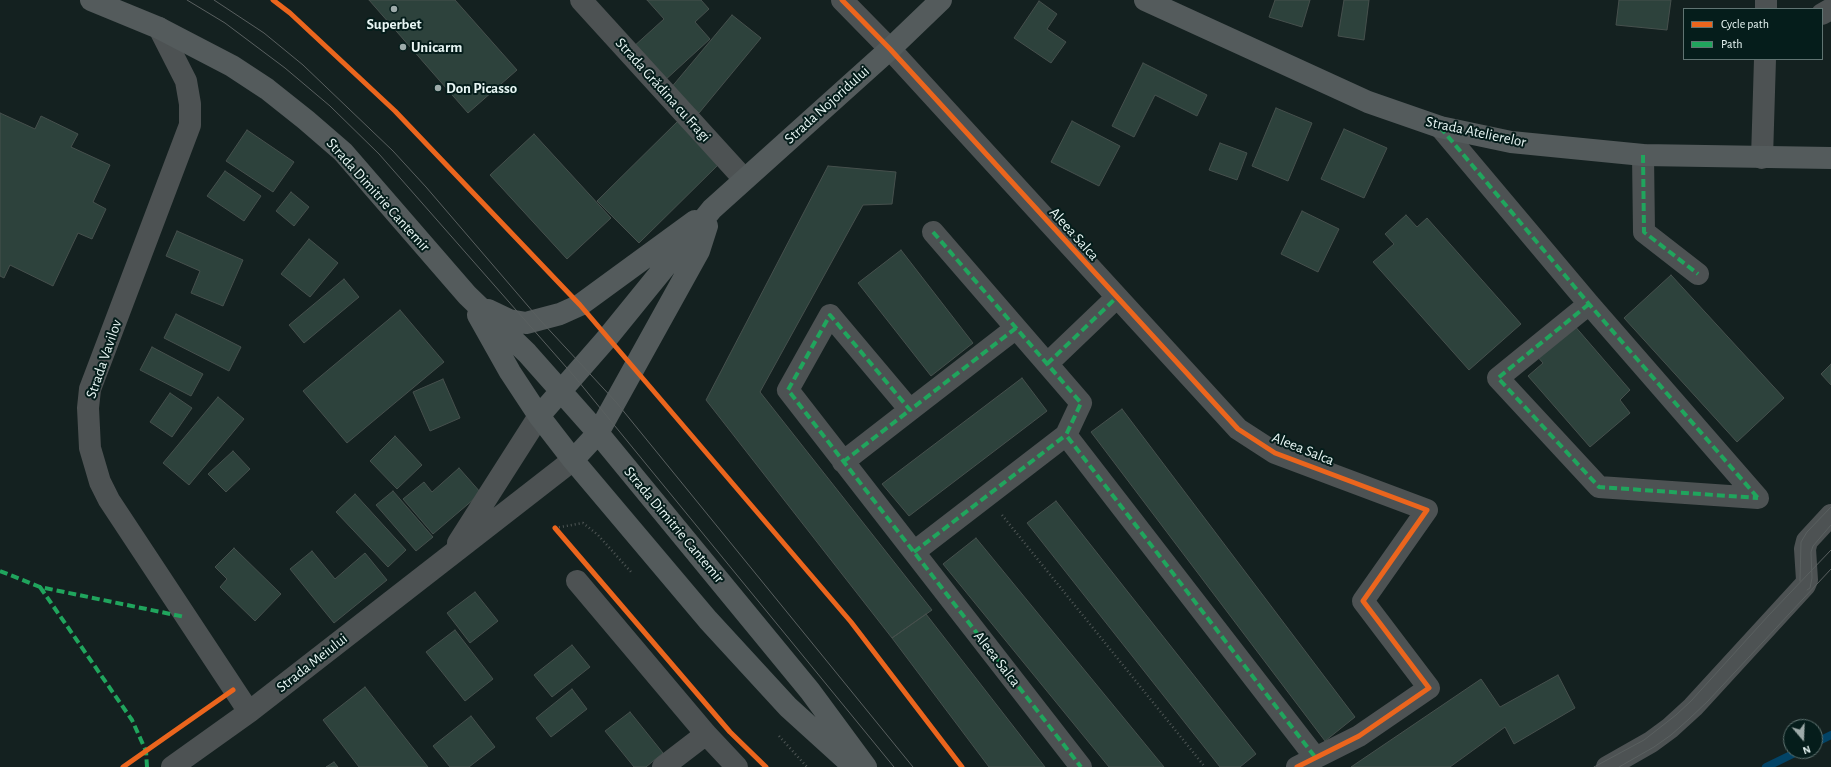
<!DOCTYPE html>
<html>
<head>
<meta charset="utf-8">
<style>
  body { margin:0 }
  #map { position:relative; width:1831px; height:767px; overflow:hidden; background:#142120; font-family:"Alegreya Sans",sans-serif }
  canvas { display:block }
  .legend { position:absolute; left:1683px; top:8px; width:140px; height:52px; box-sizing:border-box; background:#051d1b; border:1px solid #607472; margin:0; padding:5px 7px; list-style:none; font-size:12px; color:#e8f6f4 }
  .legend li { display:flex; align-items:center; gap:8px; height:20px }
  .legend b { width:20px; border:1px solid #607472 }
  .north { position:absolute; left:1783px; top:719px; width:40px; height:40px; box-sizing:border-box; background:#051d1b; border:1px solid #607472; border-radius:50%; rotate:161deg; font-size:11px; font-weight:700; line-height:16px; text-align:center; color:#e8f6f4 }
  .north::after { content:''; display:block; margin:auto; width:14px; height:18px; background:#9eabaa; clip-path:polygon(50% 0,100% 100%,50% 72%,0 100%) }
</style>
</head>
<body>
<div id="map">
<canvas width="1831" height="767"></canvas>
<ul class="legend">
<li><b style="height:5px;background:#eb651d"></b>Cycle path</li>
<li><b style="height:5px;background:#20a55d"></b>Path</li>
</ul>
<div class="north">N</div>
</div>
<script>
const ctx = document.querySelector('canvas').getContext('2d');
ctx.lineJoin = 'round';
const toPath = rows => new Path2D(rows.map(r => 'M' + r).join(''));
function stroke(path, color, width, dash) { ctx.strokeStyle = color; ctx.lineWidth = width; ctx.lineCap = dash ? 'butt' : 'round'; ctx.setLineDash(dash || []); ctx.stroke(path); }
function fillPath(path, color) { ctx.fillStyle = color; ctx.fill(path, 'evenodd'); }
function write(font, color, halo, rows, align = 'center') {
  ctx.font = font + ' "Alegreya Sans",sans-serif'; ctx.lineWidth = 4; ctx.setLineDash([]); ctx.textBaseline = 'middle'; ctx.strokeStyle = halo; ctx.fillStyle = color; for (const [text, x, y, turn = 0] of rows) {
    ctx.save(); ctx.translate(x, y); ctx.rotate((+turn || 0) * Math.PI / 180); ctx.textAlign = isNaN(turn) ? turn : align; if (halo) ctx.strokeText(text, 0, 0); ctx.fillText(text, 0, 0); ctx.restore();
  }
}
stroke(toPath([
  [1815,743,1831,735],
  [1766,767,1799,751]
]), '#034467', 8);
const building = toPath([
  [369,0,455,0,517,70,468,113,369,0],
  [647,0,701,0,709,9,695,22,710,39,663,82,632,48,664,19,647,0],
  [1275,0,1310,0,1302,27,1269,17,1275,0],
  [1344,0,1369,0,1364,40,1338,36,1344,0],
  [1619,0,1671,0,1667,30,1616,25,1619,0],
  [1039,1,1057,14,1047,29,1066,42,1051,63,1014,38,1039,1],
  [732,15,761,38,699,113,670,89,732,15],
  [1143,63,1207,95,1197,116,1155,95,1134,137,1112,126,1143,63],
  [1276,108,1312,123,1288,181,1252,166,1276,108],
  [0,113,35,129,41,116,78,134,71,147,110,165,93,202,106,209,92,239,78,233,53,286,10,265,4,278,0,276,0,113],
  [679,120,721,162,639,243,597,201,679,120],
  [1072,121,1120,146,1099,186,1051,162,1072,121],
  [1344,129,1387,148,1364,198,1321,179,1344,129],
  [247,130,294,162,273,192,226,161,247,130],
  [534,134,611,218,567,259,490,175,534,134],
  [1220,143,1247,153,1237,180,1209,170,1220,143],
  [828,166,896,172,892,204,863,205,760,392,932,610,892,638,706,400,828,166],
  [225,171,261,196,244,221,207,196,225,171],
  [291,192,309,207,294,226,276,211,291,192],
  [1302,211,1339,229,1318,272,1281,254,1302,211],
  [1406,215,1417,227,1427,218,1521,324,1469,370,1373,262,1394,244,1385,234,1406,215],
  [177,231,243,260,223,306,191,293,200,271,166,256,177,231],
  [309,239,338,263,310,297,281,274,309,239],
  [901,250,973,343,931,376,858,283,901,250],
  [1671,275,1784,398,1737,442,1624,318,1671,275],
  [344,279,359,297,304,343,289,325,344,279],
  [400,310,444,362,347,443,303,391,400,310],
  [176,314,241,347,229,371,164,338,176,314],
  [1573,324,1630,390,1620,400,1630,413,1590,447,1528,376,1543,363,1536,355,1573,324],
  [152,347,203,374,191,396,140,370,152,347],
  [1831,364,1831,385,1821,374,1831,364],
  [1022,378,1047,411,909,516,882,484,1022,378],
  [443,379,460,418,430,431,413,392,443,379],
  [170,393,192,408,172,437,150,422,170,393],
  [218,397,244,419,189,485,163,463,218,397],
  [1122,409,1355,717,1325,741,1091,432,1122,409],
  [395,436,422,465,397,489,370,461,395,436],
  [233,451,250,469,226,492,208,474,233,451],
  [459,468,481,493,433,534,403,499,424,482,432,492,459,468],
  [393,491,433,537,416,551,376,505,393,491],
  [355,494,406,550,388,567,336,512,355,494],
  [1056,501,1256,754,1240,767,1220,767,1027,523,1056,501],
  [976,538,1164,767,1109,767,943,564,976,538],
  [234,548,281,594,255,621,220,587,227,579,215,567,234,548],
  [312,551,335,579,365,553,387,580,334,623,290,569,312,551],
  [475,592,498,621,470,643,447,613,475,592],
  [926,614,1045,767,989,767,892,638,926,614],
  [455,630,493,679,465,701,426,652,455,630],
  [572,645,590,667,552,697,534,675,572,645],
  [1558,675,1575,708,1514,744,1505,727,1450,767,1351,767,1481,679,1500,707,1558,675],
  [365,687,428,767,359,767,323,720,365,687],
  [572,689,587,709,551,737,536,718,572,689],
  [630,712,663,753,646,767,634,767,605,731,630,712],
  [471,716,495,747,469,767,450,767,433,746,471,716],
  [334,762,338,767,326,767,334,762]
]);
fillPath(building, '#2d423c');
stroke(building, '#46504d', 1);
stroke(toPath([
  [1002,515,1205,767],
  [555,528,583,523,598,535,632,573],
  [779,736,807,767]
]), '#505756', 2.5, [1, 3]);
stroke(toPath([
  [581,0,744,179],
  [842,0,890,49,1238,429,1275,453,1427,510,1363,601,1429,688,1359,736,1297,767],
  [1766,9,1766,0],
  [1822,14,1831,9],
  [159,28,186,81,190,104,190,125,90,389,88,408,90,448,100,482,109,500,249,712],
  [1440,127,1589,304,1758,498],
  [1643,155,1644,232,1698,274],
  [1762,158,1765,59],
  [933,232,1081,403,1066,435,1315,757],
  [1589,304,1498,378,1599,487,1758,498],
  [1016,328,910,410,830,315,788,390,1081,767],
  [1047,364,1116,298],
  [843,462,910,410],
  [458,543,539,416],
  [914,552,1066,435],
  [577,581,706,734,737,767],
  [172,767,249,712,573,460],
  [663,767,706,734],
  [1607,767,1651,742,1670,728,1693,707,1805,585,1807,580,1805,549,1807,541,1831,515]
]), '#4d5253', 22);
stroke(toPath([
  [91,0,159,28,232,66,267,89,306,120,343,152,467,295,527,353,598,433,810,691,866,767],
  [1145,0,1368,102,1440,127,1511,142,1643,155,1831,158],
  [488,310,509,320,526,323,560,314,580,305,695,221],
  [478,315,510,372,539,416,573,460,708,620,788,707,854,767],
  [539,416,608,337,712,209,890,49,941,0],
  [573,460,598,433,699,251,707,226]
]), '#545b5c', 22);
stroke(toPath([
  [187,0,225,23,285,68,330,106,379,154,574,376,894,767],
  [214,0,264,33,303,65,393,151,426,187,540,320,616,402,913,767],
  [1800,581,1801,542,1807,532,1831,507],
  [1807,590,1810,588,1812,578,1811,552,1813,546,1831,525],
  [1594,767,1644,740,1676,715,1691,701,1769,615,1831,550],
  [1619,767,1654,747,1671,735,1689,719,1708,701,1831,569]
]), '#5a6060', 1);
stroke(toPath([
  [1440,127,1589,304,1758,498],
  [1643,155,1644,232,1698,274],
  [933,232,1081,403,1066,435,1315,757],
  [1589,304,1498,378,1599,487,1758,498],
  [1016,328,910,410,830,315,788,390,1081,767],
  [1047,364,1116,298],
  [843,462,910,410],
  [914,552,1066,435],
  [0,571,40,587,185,617],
  [40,587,132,720,146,751,147,767]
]), '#20a55d', 4, [8, 4]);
stroke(toPath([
  [273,0,290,13,395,111,580,305,851,622,962,767],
  [842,0,890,49,1238,429,1275,453,1427,510,1363,601,1429,688,1359,736,1297,767],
  [555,528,730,732,766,767],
  [123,767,233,690]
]), '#eb651d', 5);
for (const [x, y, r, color] of [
  [394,9,4,"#9eabaa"],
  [403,47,4,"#9eabaa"],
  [438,88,4,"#9eabaa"]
]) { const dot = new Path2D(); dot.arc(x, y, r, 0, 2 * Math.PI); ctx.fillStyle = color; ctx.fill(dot); stroke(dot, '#051d1b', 1.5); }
write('bold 15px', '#e8f6f4', '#051d1b', [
  ["Superbet",394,24,"center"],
  ["Unicarm",411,47],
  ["Don Picasso",446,88]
], 'left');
write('15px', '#e8f6f4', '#051d1b', [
  ["Strada Grădina cu Fragi",663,90,48],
  ["Strada Nojoridului",827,105,-42],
  ["Strada Atelierelor",1476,132,12],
  ["Strada Dimitrie Cantemir",378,195,48],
  ["Aleea Salca",1074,234,48],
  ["Strada Vavilov",104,359,-71],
  ["Aleea Salca",1303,449,22],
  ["Strada Dimitrie Cantemir",674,525,50],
  ["Aleea Salca",997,659,52],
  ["Strada Meiului",312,663,-38]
]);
</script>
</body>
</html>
